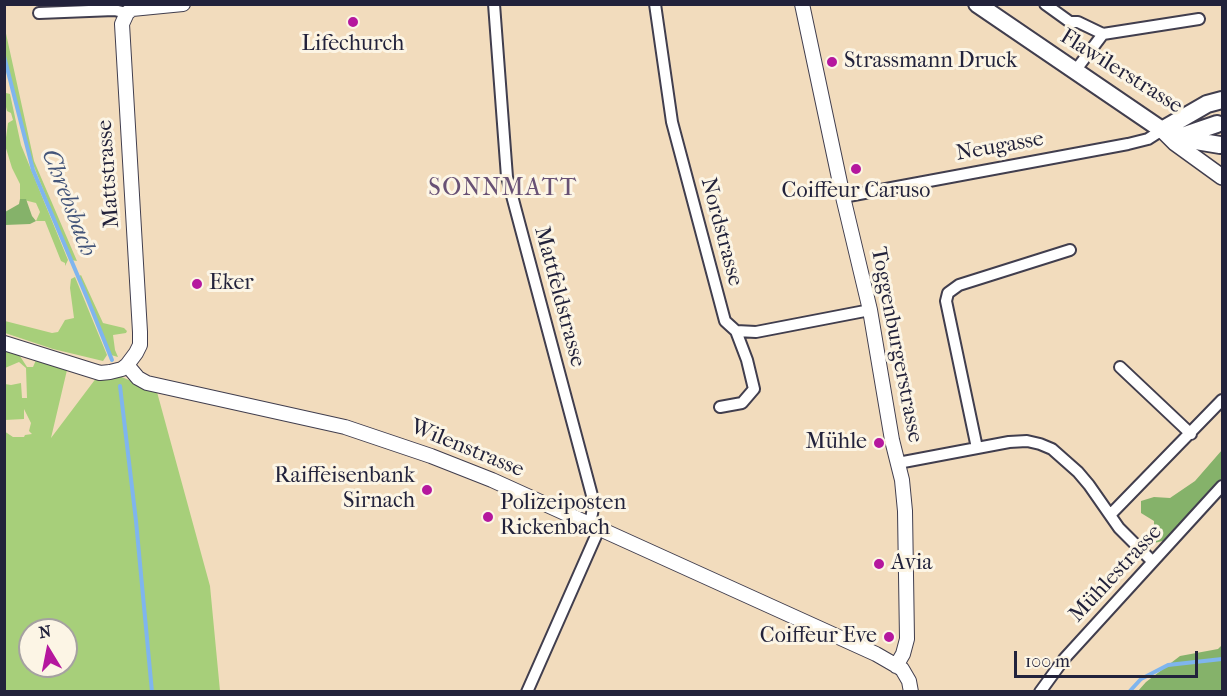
<!DOCTYPE html>
<html>
<head>
<meta charset="utf-8">
<style>
  body { margin:0 }
  #map { position:relative; width:1227px; height:696px; overflow:hidden; background:#f2dcbd; font-family:"IM FELL French Canon",serif }
  canvas { display:block }
  .frame { position:absolute; inset:0; border:6px solid #22223b; pointer-events:none }
  .north { position:absolute; left:18px; top:618px; width:60px; height:60px; box-sizing:border-box; background:#fcf5e5; border:2px solid #a5a1a1; border-radius:50%; rotate:350deg; font-size:16px; font-weight:700; line-height:24px; text-align:center; color:#22223b }
  .north::after { content:''; display:block; margin:auto; width:21px; height:27px; background:#b5179e; clip-path:polygon(50% 0,100% 100%,50% 72%,0 100%) }
  .scale { position:absolute; left:1014px; top:651px; width:184px; height:27px; box-sizing:border-box; border:3px solid #22223b; border-top:0; padding-left:8px; font-size:18px; line-height:21px; white-space:nowrap; color:#22223b; -webkit-text-stroke:4px #fcf5e5; paint-order:stroke }
</style>
</head>
<body>
<div id="map">
<canvas width="1227" height="696"></canvas>
<div class="frame"></div>
<div class="north">N</div>
<div class="scale">100 m</div>
</div>
<script>
const ctx = document.querySelector('canvas').getContext('2d');
ctx.lineJoin = 'round';
function fillPath(path, color) { ctx.fillStyle = color; ctx.fill(path, 'evenodd'); }
const toPath = rows => new Path2D(rows.map(r => 'M' + r).join(''));
function stroke(path, color, width, dash) { ctx.strokeStyle = color; ctx.lineWidth = width; ctx.lineCap = dash ? 'butt' : 'round'; ctx.setLineDash(dash || []); ctx.stroke(path); }
function write(font, color, halo, rows, align = 'center') {
  ctx.font = font + ' "IM FELL French Canon",serif'; ctx.lineWidth = 6; ctx.setLineDash([]); ctx.textBaseline = 'middle'; ctx.strokeStyle = halo; ctx.fillStyle = color; for (const [text, x, y, turn = 0] of rows) {
    ctx.save(); ctx.translate(x, y); ctx.rotate((+turn || 0) * Math.PI / 180); ctx.textAlign = isNaN(turn) ? turn : align; if (halo) ctx.strokeText(text, 0, 0); ctx.fillText(text, 0, 0); ctx.restore();
  }
}
fillPath(toPath([
  [5,29,34,161,77,261,71,260,70,257,27,149,5,55],
  [4,87,6,93,10,94,21,145,68,260,65,266,65,263,61,261,45,221,36,221,40,212,36,203,20,199,20,184,12,168,5,145,8,123,13,120,11,113,7,111,5,103],
  [81,275,103,323,124,328,127,331,126,333,113,335,115,350,118,357,111,355,78,277],
  [75,277,107,355,103,361,53,349,5,333,5,321,52,333,58,332,65,320,74,318,70,288,71,279],
  [5,348,18,353,27,367,33,367,36,360,67,370,51,438,100,373,110,372,157,392,210,586,220,691,5,691,4,431,13,437,24,437,25,435,32,434,29,431,31,423,24,409,24,419,5,420,5,384,11,385,21,383,22,398,27,398,26,368,19,362,5,368],
  [30,630,66,630,66,666,30,666]
]), '#a7cf7a');
fillPath(toPath([
  [20,199,26,199,32,216,36,221,30,224,5,225,5,212,19,204],
  [1222,450,1222,480,1167,540,1154,543,1154,521,1141,513,1141,501,1154,497,1170,498,1195,481],
  [1222,645,1222,691,1138,691,1146,682,1180,656,1218,649]
]), '#85b26a');
stroke(toPath([
  [4,56,33,170,88,300,112,360],
  [120,386,136,521,152,692],
  [1129,692,1141,679,1168,665,1222,659]
]), '#7fb5ee', 4);
const minor = toPath([
  [494,4,507,177,594,503,590,524],
  [655,4,672,122,725,321,736,331,756,332,870,310],
  [1045,4,1070,22,1078,22,1103,34],
  [39,13,114,10,127,13],
  [1075,71,1103,34,1199,19],
  [843,197,1128,144,1148,139,1162,130],
  [1120,367,1191,434],
  [720,407,742,403,754,389,747,360,736,331],
  [977,448,946,301,948,293,959,285,1070,250],
  [898,463,1009,442,1027,441,1040,444,1052,449,1078,472,1089,485,1119,528,1152,561],
  [1110,515,1222,400],
  [527,692,599,529],
  [1040,692,1064,659,1222,486]
]);
const tertiary = toPath([
  [802,4,843,197,870,310,892,440,902,480,905,511,907,639,903,654,896,666],
  [4,343,100,373,110,372,122,369,127,365,136,353,140,345,140,332,122,24,127,13,132,9,183,4],
  [127,365,138,378,147,383,345,427,431,456,492,480,876,654,902,669,909,681,911,692]
]);
const secondary = toPath([
  [1162,130,1175,143,1222,177]
]);
const primary = toPath([
  [977,4,1162,130,1196,141,1220,145],
  [1162,130,1207,104,1222,100],
  [1182,136,1217,124]
]);
stroke(minor, '#413e4e', 14);
stroke(tertiary, '#413e4e', 16);
stroke(secondary, '#413e4e', 18);
stroke(primary, '#413e4e', 20);
stroke(minor, '#fff', 10);
stroke(tertiary, '#fff', 14);
stroke(secondary, '#fff', 15);
stroke(primary, '#fff', 16);
for (const [x, y, r, color] of [
  [353,22,6,"#b5179e"],
  [832,62,6,"#b5179e"],
  [856,169,6,"#b5179e"],
  [197,284,6,"#b5179e"],
  [879,443,6,"#b5179e"],
  [427,490,6,"#b5179e"],
  [488,517,6,"#b5179e"],
  [879,564,6,"#b5179e"],
  [889,637,6,"#b5179e"]
]) { const dot = new Path2D(); dot.arc(x, y, r, 0, 2 * Math.PI); ctx.fillStyle = color; ctx.fill(dot); stroke(dot, '#fcf5e5', 2); }
write('22px', '#22223b', '#fcf5e5', [
  ["Lifechurch",353,45,"center"],
  ["Strassmann Druck",844,62],
  ["Coiffeur Caruso",856,192,"center"],
  ["Eker",209,284],
  ["Mühle",867,443,"right"],
  ["Raiffeisenbank",415,477,"right"],
  ["Sirnach",415,502,"right"],
  ["Polizeiposten",500,504],
  ["Rickenbach",500,529],
  ["Avia",891,564],
  ["Coiffeur Eve",877,637,"right"]
], 'left');
write('22px', '#22223b', '#fcf5e5', [
  ["Flawilerstrasse",1121,72,32],
  ["Neugasse",1000,147,-10],
  ["Mattstrasse",109,174,-94],
  ["Nordstrasse",721,232,75],
  ["Mattfeldstrasse",559,297,75],
  ["Toggenburgerstrasse",896,345,79],
  ["Wilenstrasse",467,449,22],
  ["Mühlestrasse",1116,574,-47]
]);
ctx.letterSpacing = '1.5px';
write('24px', '#685175', '#fcf5e5', [
  ["SONNMATT",503,189]
]);
ctx.letterSpacing = '0px';
write('italic 24px', '#43557a', '#fcf5e5', [
  ["Chrebsbach",68,203,69]
]);
</script>
</body>
</html>
